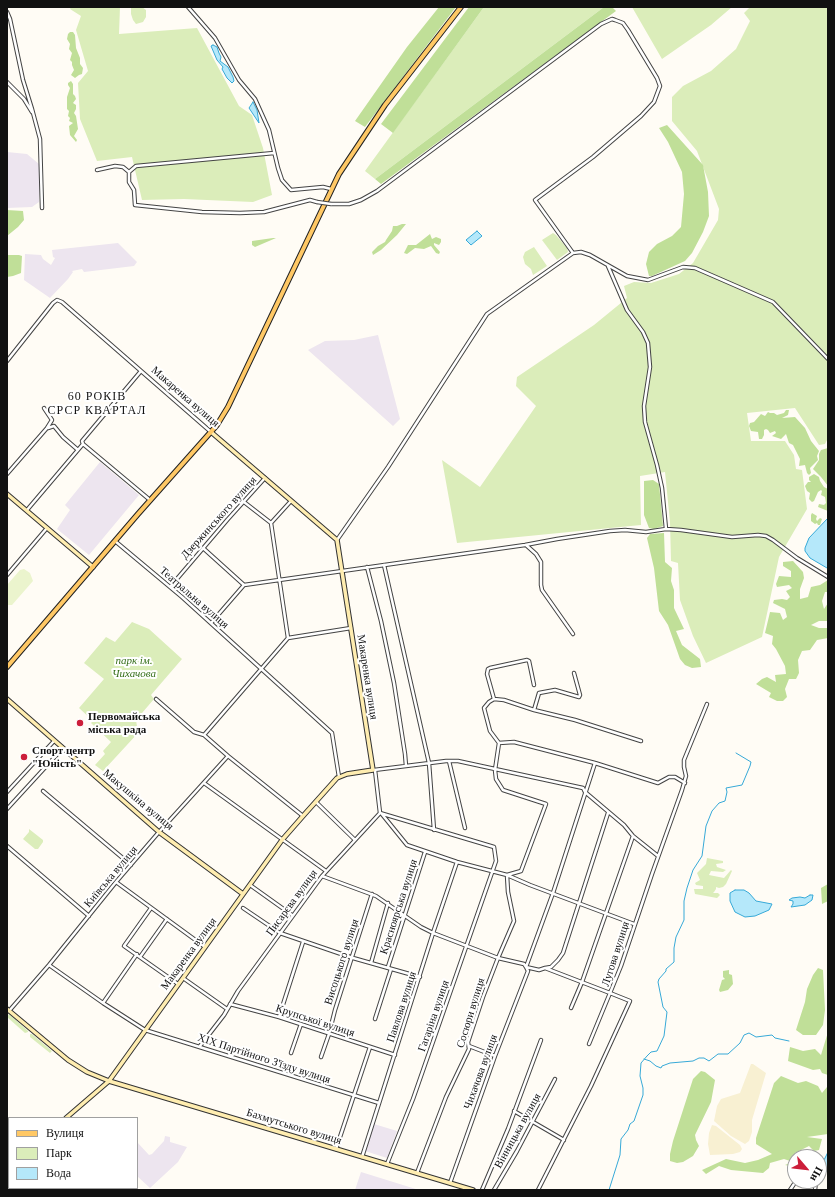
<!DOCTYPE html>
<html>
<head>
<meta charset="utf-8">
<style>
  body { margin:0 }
  #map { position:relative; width:835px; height:1197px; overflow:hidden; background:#fffcf5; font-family:Georgia,serif }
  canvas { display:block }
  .frame { position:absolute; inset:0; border:8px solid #111; pointer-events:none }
  .legend { position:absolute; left:8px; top:1117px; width:130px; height:72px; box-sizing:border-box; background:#fff; border:1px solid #a0a0a0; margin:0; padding:5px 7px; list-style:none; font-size:12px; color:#111 }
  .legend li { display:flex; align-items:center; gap:8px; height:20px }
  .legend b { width:20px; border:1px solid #a0a0a0 }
  .north { position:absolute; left:787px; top:1149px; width:40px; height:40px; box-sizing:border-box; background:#fff; border:1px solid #a0a0a0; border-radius:50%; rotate:118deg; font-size:11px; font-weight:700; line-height:16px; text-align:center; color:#111 }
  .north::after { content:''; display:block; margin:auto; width:14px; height:18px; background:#cc1e3a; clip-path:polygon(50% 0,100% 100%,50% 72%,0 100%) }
</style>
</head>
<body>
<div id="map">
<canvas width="835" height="1197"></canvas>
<div class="frame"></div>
<ul class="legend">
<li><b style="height:5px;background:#ffc865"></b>Вулиця</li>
<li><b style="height:11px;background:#dbedba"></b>Парк</li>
<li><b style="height:11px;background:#b5e8fa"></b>Вода</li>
</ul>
<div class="north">Пн</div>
</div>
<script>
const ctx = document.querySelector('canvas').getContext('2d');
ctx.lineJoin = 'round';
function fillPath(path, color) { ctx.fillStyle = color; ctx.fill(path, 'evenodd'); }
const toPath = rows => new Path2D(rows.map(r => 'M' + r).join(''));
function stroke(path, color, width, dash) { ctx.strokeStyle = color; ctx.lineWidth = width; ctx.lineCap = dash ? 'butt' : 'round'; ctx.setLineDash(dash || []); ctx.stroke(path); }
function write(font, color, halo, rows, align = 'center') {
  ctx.font = font + ' Georgia,serif'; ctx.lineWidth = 4; ctx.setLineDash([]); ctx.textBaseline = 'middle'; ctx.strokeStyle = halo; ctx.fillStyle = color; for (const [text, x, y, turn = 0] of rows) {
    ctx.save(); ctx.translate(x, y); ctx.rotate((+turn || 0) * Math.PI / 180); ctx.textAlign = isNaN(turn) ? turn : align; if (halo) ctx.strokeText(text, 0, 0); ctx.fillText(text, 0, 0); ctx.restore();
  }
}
fillPath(toPath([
  [7,152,27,154,39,164,41,169,39,202,32,207,7,208],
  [118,243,137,262,134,266,84,272,82,269,72,271,73,272,68,279,50,298,24,280,25,254,41,255,43,259,51,265,55,258,53,257,52,250],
  [378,335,400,419,393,426,308,350,325,341,354,340],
  [100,462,139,495,89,555,57,529,70,510,65,505],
  [374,1124,397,1131,387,1158,365,1151],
  [165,1136,170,1137,170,1142,187,1147,178,1162,150,1188,137,1176,137,1142,149,1155,152,1154,164,1141],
  [361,1172,419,1190,355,1190]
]), '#ede5ef');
fillPath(toPath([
  [751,1064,753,1064,766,1073,752,1120,752,1132,749,1141,745,1144,731,1136,714,1121,717,1106,721,1099,740,1093],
  [712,1125,716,1126,740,1145,742,1149,740,1152,733,1154,710,1155,708,1144,709,1133]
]), '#f8f0d2');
fillPath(toPath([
  [71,7,120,7,119,34,197,28,239,106,252,115,263,148,272,195,253,202,184,199,142,200,132,157,97,161,80,119,78,83,88,71,76,30,81,16,70,9],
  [131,7,142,7,146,10,146,17,143,22,136,24,133,20,131,14],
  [484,7,604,7,375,179,365,171],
  [632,7,732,7,711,25,662,59],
  [750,7,828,7,828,438,825,444,819,445,795,408,747,413,751,441,785,441,794,455,796,469,802,470,807,509,779,557,762,637,706,663,693,636,680,600,678,563,671,561,670,522,665,472,640,476,641,525,457,543,442,460,480,487,536,406,516,386,517,377,594,325,627,298,624,286,634,282,651,283,679,274,693,263,718,220,719,209,697,151,672,121,672,97,683,86,711,71,736,49,750,21,744,13],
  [553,233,556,235,567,248,568,252,557,260,542,240],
  [534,247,547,266,533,275,531,269,525,264,523,257,525,252],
  [132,622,149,629,182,659,151,695,154,699,136,720,138,733,103,771,95,765,105,754,103,751,111,742,91,723,93,721,79,708,104,679,84,663,106,637,115,642],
  [29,829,43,840,43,842,38,849,35,849,23,839,29,832],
  [707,858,723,861,723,863,716,864,717,867,726,870,723,872,711,871,709,875,724,878,731,870,732,871,726,884,723,887,719,888,716,887,716,889,714,892,713,893,718,893,720,895,717,898,695,894,694,889,703,889,703,886,696,885,695,883,700,880,697,873,706,864],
  [9,1014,28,1031,28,1032,25,1033,7,1017],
  [30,1034,32,1034,52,1051,50,1053,30,1037]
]), '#dbedba');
fillPath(toPath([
  [439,7,456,7,365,127,355,121,407,47],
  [469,7,484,7,393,133,381,124],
  [604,7,612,7,616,11,381,184,375,179],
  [70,32,73,32,75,35,76,48,80,58,80,64,83,68,82,74,79,75,75,78,71,75,74,70,72,65,72,62,70,60,72,53,69,49,70,44,67,39,68,34],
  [71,81,73,84,73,94,75,96,76,99,73,103,76,105,76,109,74,113,76,116,78,129,74,136,77,140,76,142,70,135,69,126,73,123,69,121,70,118,68,116,69,111,67,109,67,97,70,88,68,85,68,83],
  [667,125,703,165,708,192,709,216,703,232,692,253,685,261,652,276,649,276,646,264,649,252,657,244,672,236,681,227,684,194,682,172,668,142,659,128],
  [7,210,23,211,24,220,18,227,7,236],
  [402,224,406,224,397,235,381,250,373,255,372,252,378,246,385,242,386,240,392,231,393,226,397,226],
  [430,234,432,239,436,237,441,239,441,242,439,245,434,243,434,245,440,252,439,254,436,253,431,246,424,249,415,248,407,254,404,253,408,245,416,245],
  [273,238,276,238,255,247,252,245,252,241],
  [7,255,19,255,22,256,21,273,13,276,7,277],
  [786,410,789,410,788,415,782,418,795,417,805,428,811,441,819,451,817,456,818,460,810,468,811,473,809,475,807,473,805,465,799,466,800,459,793,445,789,443,786,434,781,439,772,436,776,433,775,431,770,433,768,430,766,429,764,430,764,435,762,439,759,439,758,432,751,431,749,426,750,423,754,422,761,414,765,416,768,412,770,413,774,413,777,415,784,413],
  [828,448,828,486,821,477,813,469,819,460,819,454,821,450],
  [814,474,819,477,820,481,824,487,828,489,828,511,818,507,819,504,824,505,826,503,825,497,821,495,822,491,821,490,818,492,814,501,812,502,809,499,810,493,807,491,805,486,808,482,811,482,809,480,809,477],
  [653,480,659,484,663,526,654,529,649,528,644,515,644,481],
  [812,513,817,516,816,519,817,521,820,518,822,519,820,525,818,525,817,523,815,524,811,521,811,515],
  [664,533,665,562,672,568,671,581,674,590,674,608,684,629,676,631,682,645,700,659,701,667,692,668,685,665,680,659,668,625,659,611,654,568,647,538,650,534],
  [793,561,803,572,804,578,800,589,800,599,808,597,811,587,820,585,828,580,828,592,825,592,822,601,824,609,828,603,828,621,819,621,811,625,819,628,828,628,828,638,817,640,810,650,802,651,798,660,799,673,796,679,789,679,785,689,787,697,783,701,777,701,769,697,771,693,756,684,762,679,767,677,776,682,775,675,786,674,785,666,776,649,772,644,773,636,765,633,770,612,780,613,783,620,787,617,785,609,773,603,774,600,782,599,787,600,790,597,786,591,792,588,789,585,777,587,776,584,779,576,791,577,791,571,783,566,783,562],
  [828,884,828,901,822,904,821,888],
  [818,968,823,970,825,1010,823,1025,816,1035,803,1035,796,1030,805,1002,807,989,813,975],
  [729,970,729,974,732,975,733,984,728,990,720,992,719,990,722,980,725,979,723,977,723,971],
  [828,1032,828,1075,822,1073,820,1069,813,1070,788,1061,790,1047,803,1051,815,1049,821,1055],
  [701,1071,705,1072,715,1080,711,1102,695,1135,696,1140,699,1146,693,1156,683,1162,677,1163,670,1161,670,1154,673,1141,693,1079],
  [781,1076,798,1083,806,1081,818,1086,822,1093,827,1087,828,1087,828,1134,807,1137,822,1139,819,1150,814,1151,809,1146,795,1153,795,1167,785,1165,793,1162,784,1159,770,1163,769,1168,763,1173,731,1170,719,1166,706,1174,702,1170,726,1159,745,1163,758,1160,772,1154,756,1144,756,1138,774,1083]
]), '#c0df98');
fillPath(toPath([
  [24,569,30,573,33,581,12,605,7,605,7,585,20,570]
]), '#ebf4cd');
const water = toPath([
  [213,45,217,47,219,53,221,57,220,61,228,67,233,77,234,81,232,83,227,78,222,69,223,67,217,60,211,46,213,45],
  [253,102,257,110,259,123,249,108,253,102],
  [477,231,482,236,471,245,466,240,477,231],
  [828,518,828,568,827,568,810,558,805,551,805,548,809,538,828,518],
  [735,890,744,890,749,893,756,901,772,904,769,910,755,916,745,917,735,912,730,901,730,893,735,890],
  [810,895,813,895,812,900,805,905,791,907,793,904,793,901,789,900,792,898,800,897,805,898,810,895],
  [828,1152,828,1171,822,1171,820,1168,828,1152]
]);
fillPath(water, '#b5e8fa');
stroke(water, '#37a9d7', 1);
stroke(toPath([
  [644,1059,650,1061,656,1066,661,1068,662,1066,670,1063,693,1061,699,1058,704,1058,709,1061,718,1054,728,1054,740,1043,744,1035,749,1033,756,1037,772,1035,775,1038,789,1041],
  [609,1190,620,1155,621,1139,628,1130,630,1124,634,1121,643,1095,643,1088,640,1076,641,1063,647,1056,651,1052,657,1051,664,1036,667,1012,663,1007,658,982,659,979,666,971,666,969,674,962,674,948,676,937,684,920,684,901,687,888,693,870,702,856,706,826,712,811,719,803,725,801,727,792,726,788,742,785,750,766,751,762,736,753]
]), '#37a9d7', 1);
const street = toPath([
  [188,7,215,38,239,80,255,99,269,130,278,168,282,180,291,190,323,187,331,189],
  [7,12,10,19,23,80,32,109,40,139,42,208],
  [7,82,24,99,32,112],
  [97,170,115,166,123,167,129,172,129,182,134,190,135,205,202,212,240,213,264,212,310,200,317,202],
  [129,172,136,166,274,153],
  [331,204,349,204,361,200,377,191,601,24,612,19,615,20,623,23,628,30,657,78,660,86,654,102,641,116,593,157,535,200,573,253],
  [608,266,627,310,643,332,648,343,650,367,644,406,645,422,657,465,662,488,666,529],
  [7,361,53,303,57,300,62,302,211,432],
  [141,371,82,441,83,444,150,500],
  [48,428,54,426,63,437,78,450],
  [7,474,47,428,52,420,44,408],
  [244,502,271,523,288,638],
  [27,510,83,444],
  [271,523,291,501],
  [337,540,388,467,487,314,573,253,581,252,590,255,627,276,648,280,683,267,695,268,773,302,828,359],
  [115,541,182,597,332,733,339,777],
  [526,545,536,554,541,562,541,585,542,590,573,634],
  [203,548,244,585,525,545,557,539,610,531,625,530,646,532,666,529,681,530,732,537,758,535,766,536,773,540,797,558,828,577],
  [384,565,429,763,434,830],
  [367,567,381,621,394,683,405,754,406,766],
  [7,575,47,528],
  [170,587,228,519,265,478],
  [211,623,244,585],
  [156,699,194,732,204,735,228,756,303,816],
  [494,699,487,674,488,669,490,668,527,660,529,661,534,685],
  [534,710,539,693,555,690,579,697,580,695,574,673],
  [204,735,288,638,351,628],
  [499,743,514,742,595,763,658,783,669,777,675,777,685,783],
  [449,761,465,828],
  [374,770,446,761,458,761,583,788,585,792,624,825,633,836,658,856],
  [204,783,326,871],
  [43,791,131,865],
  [7,792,54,741],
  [316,802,355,840],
  [7,809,63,748],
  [380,813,494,847,496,861,413,1099,387,1164],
  [381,813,407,845,457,862,507,875,530,885,634,924],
  [7,846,89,916],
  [322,876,376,896,421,927,433,933,498,958,524,964,526,967,539,970,545,968,610,993,589,1044],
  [116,882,205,947],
  [250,885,292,915],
  [151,908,124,946,178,984],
  [243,908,280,933,353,958,420,977],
  [140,957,167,919],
  [371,963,388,903],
  [49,965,103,1003,145,1030,379,1103],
  [388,967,425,852],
  [545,968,551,967,558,960,563,953,608,813],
  [183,978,227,1009],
  [103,1003,137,954],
  [230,1004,279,1017,395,1055],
  [571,1008,582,982,633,836],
  [9,1011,49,965,116,882,159,832,228,756],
  [279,1017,303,942],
  [375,1019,391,969],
  [200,1046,224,1015,238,991,322,876,380,813,375,770],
  [469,1046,495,1056],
  [291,1053,301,1024],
  [321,1057,329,1034,335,1010,372,894],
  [514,1111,564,1140],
  [336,1149,370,1047],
  [362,1157,433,933,457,862],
  [417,1173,446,1097,469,1049,468,1042,483,997,498,958,514,921,508,892,507,875,521,871,546,804,503,790,496,779,495,770,499,743,490,731,484,708,489,702,494,699,504,700,534,710,575,720,641,741],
  [450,1183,495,1056,528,971,526,967,553,893,595,763],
  [482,1190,508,1129,541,1040],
  [494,1190,517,1151,555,1079],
  [538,1190,591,1086,630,1001,610,993,621,966,652,874,682,790,686,776,684,767,684,760,707,704],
  [790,1190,796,1181],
  [815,1190,816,1181]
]);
const secondary = toPath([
  [7,494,93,567],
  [7,699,159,832,243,894],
  [7,1009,68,1060,87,1072,109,1081,473,1190],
  [66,1118,109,1081,282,840,303,816,337,778,347,774,373,770,337,540,211,432],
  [7,1169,9,1168]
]);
const primary = toPath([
  [7,667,138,514,217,425,228,407,339,174,385,105,461,7]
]);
stroke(street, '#444', 4.5);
stroke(secondary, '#333', 5.5);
stroke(primary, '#222', 6);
stroke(street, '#fff', 2.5);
stroke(secondary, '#ffedb0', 3.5);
stroke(primary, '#ffc865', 4);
const streetBridge = toPath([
  [317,202,331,204]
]);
stroke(streetBridge, '#444', 4.5, []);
stroke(streetBridge, '#fff', 2.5);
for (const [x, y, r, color] of [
  [80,723,4,"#cc1e3a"],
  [24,757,4,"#cc1e3a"]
]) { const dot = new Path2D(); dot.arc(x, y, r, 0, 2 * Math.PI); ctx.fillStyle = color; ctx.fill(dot); stroke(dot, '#fff', 1.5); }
write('11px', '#111', '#fff', [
  ["Макаренка вулиця",185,397,41],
  ["Дзержинського вулиця",219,518,-48],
  ["Театральна вулиця",194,598,41],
  ["Макаренка вулиця",367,677,81],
  ["Макушкіна вулиця",138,800,40],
  ["Київська вулиця",111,877,-50],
  ["Писарєва вулиця",292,903,-54],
  ["Красноярська вулиця",399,907,-72],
  ["Макаренка вулиця",189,954,-54],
  ["Лугова вулиця",616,954,-72],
  ["Висоцького вулиця",342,962,-72],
  ["Павлова вулиця",402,1007,-72],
  ["Сосюри вулиця",471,1013,-73],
  ["Гагаріна вулиця",434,1016,-71],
  ["Крупської вулиця",315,1021,18],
  ["XIX Партійного З'їзду вулиця",264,1059,18],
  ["Чихачова вулиця",481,1072,-70],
  ["Бахмутського вулиця",294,1127,17],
  ["Вінницька вулиця",518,1131,-61]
]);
write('italic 11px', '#366f1b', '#fff', [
  ["парк ім.",134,661],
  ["Чихачова",134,674]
]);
write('bold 11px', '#111', '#fff', [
  ["Первомайська",88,717],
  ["міська рада",88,730],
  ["Спорт центр",32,751],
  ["\"Юність\"",32,764]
], 'left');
ctx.letterSpacing = '1px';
write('12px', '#111', '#fff', [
  ["60 РОКІВ",97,397],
  ["СРСР КВАРТАЛ",97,411]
]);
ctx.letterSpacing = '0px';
</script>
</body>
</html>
